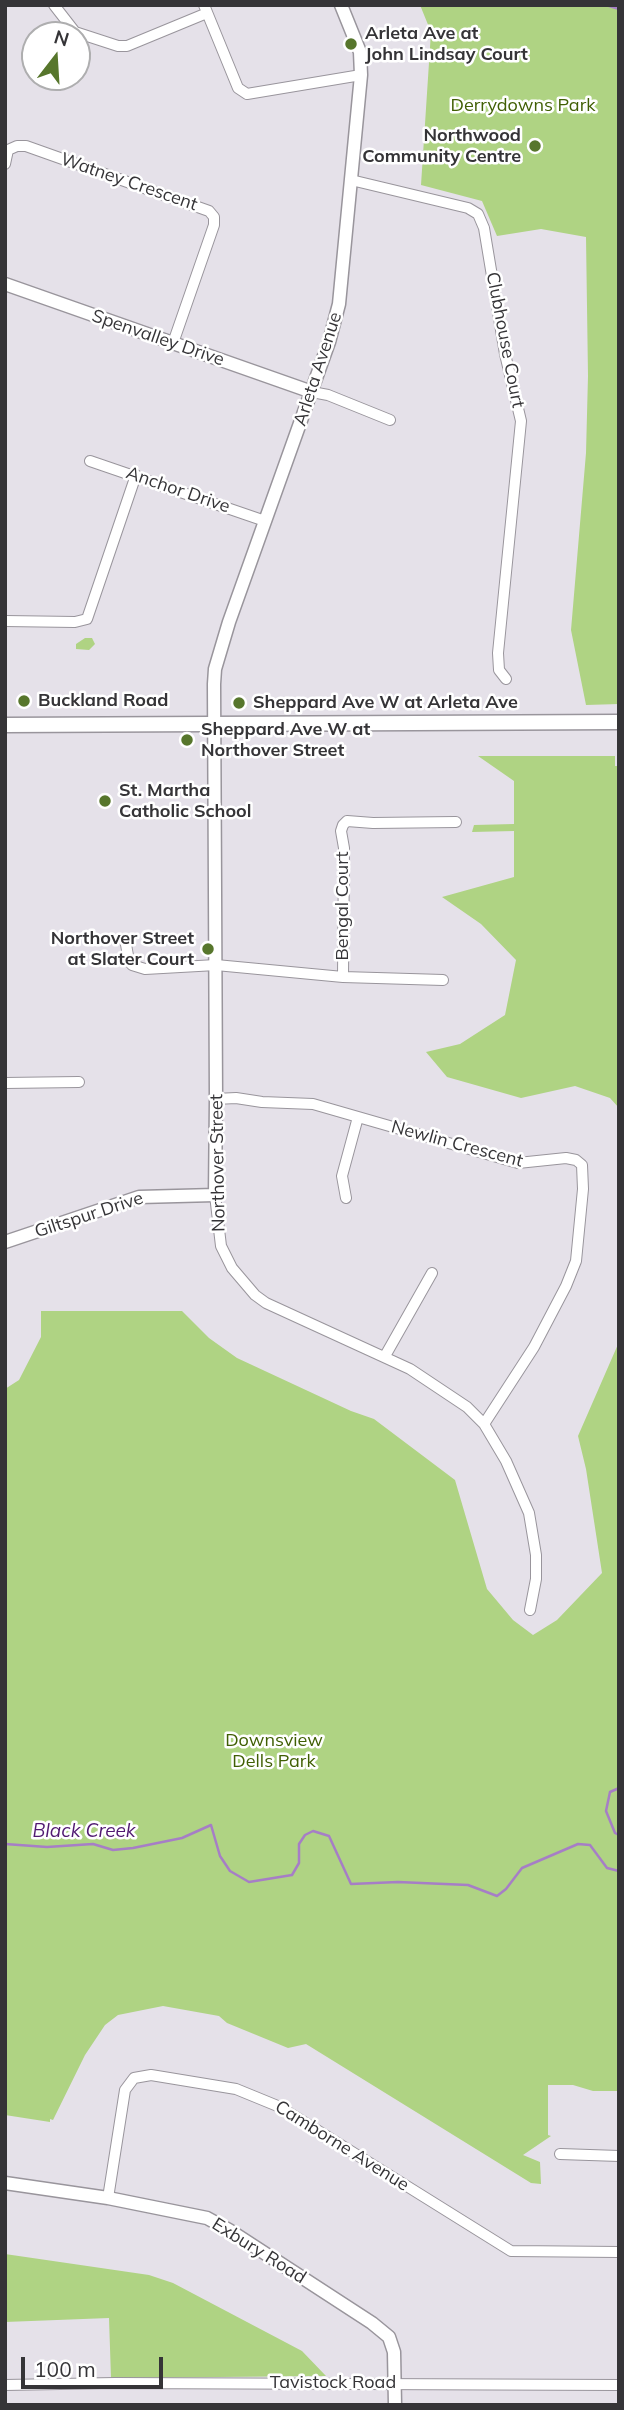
<!DOCTYPE html>
<html>
<head>
<meta charset="utf-8">
<style>
  body { margin:0 }
  #map { position:relative; width:624px; height:2410px; overflow:hidden; background:#e5e1e9; font-family:Mulish,sans-serif }
  canvas { display:block }
  .frame { position:absolute; inset:0; border:7px solid #353437; pointer-events:none }
  .north { position:absolute; left:21px; top:21px; width:70px; height:70px; box-sizing:border-box; background:#fff; border:2px solid #aeaeaf; border-radius:50%; rotate:17deg; font-size:19px; font-weight:700; line-height:28px; text-align:center; color:#353437 }
  .north::after { content:''; display:block; margin:auto; width:24px; height:32px; background:#57762c; clip-path:polygon(50% 0,100% 100%,50% 72%,0 100%) }
  .scale { position:absolute; left:21px; top:2357px; width:142px; height:32px; box-sizing:border-box; border:4px solid #353437; border-top:0; padding-left:9px; font-size:21px; line-height:24px; white-space:nowrap; color:#353437; -webkit-text-stroke:5px #fff; paint-order:stroke }
</style>
</head>
<body>
<div id="map">
<canvas width="624" height="2410"></canvas>
<div class="frame"></div>
<div class="north">N</div>
<div class="scale">100 m</div>
</div>
<script>
const ctx = document.querySelector('canvas').getContext('2d');
ctx.lineJoin = 'round';
function fillPath(path, color) { ctx.fillStyle = color; ctx.fill(path, 'evenodd'); }
const toPath = rows => new Path2D(rows.map(r => 'M' + r).join(''));
function stroke(path, color, width, dash) { ctx.strokeStyle = color; ctx.lineWidth = width; ctx.lineCap = dash ? 'butt' : 'round'; ctx.setLineDash(dash || []); ctx.stroke(path); }
function write(font, color, halo, rows, align = 'center') {
  ctx.font = font + ' Mulish,sans-serif'; ctx.lineWidth = 5; ctx.setLineDash([]); ctx.textBaseline = 'middle'; ctx.strokeStyle = halo; ctx.fillStyle = color; for (const [text, x, y, turn = 0] of rows) {
    ctx.save(); ctx.translate(x, y); ctx.rotate((+turn || 0) * Math.PI / 180); ctx.textAlign = isNaN(turn) ? turn : align; if (halo) ctx.strokeText(text, 0, 0); ctx.fillText(text, 0, 0); ctx.restore();
  }
}
fillPath(toPath([
  [420,5,619,5,619,704,586,705,571,630,586,453,588,376,586,237,541,229,497,236,482,201,421,185,431,32],
  [85,638,92,638,95,644,89,650,76,649,76,644],
  [478,756,615,756,615,766,619,766,619,1108,610,1098,575,1086,521,1098,447,1077,426,1052,460,1044,505,1015,516,960,481,924,442,897,514,877,514,831,472,832,474,825,514,824,514,781],
  [41,1311,182,1311,209,1338,237,1358,351,1411,374,1419,455,1480,487,1589,513,1620,533,1635,557,1620,602,1573,586,1469,578,1436,619,1342,619,2091,593,2091,573,2085,548,2085,548,2135,551,2136,523,2155,540,2162,541,2184,531,2183,306,2044,288,2048,227,2023,219,2016,163,2006,118,2015,105,2025,85,2055,53,2120,50,2119,50,2122,5,2115,5,1389,19,1380,41,1337],
  [5,2254,149,2275,173,2283,302,2351,326,2376,111,2378,109,2318,5,2322]
]), '#afd383');
stroke(toPath([
  [606,5,619,9],
  [619,1788,610,1792,606,1811,615,1833,619,1835],
  [5,1844,47,1847,93,1844,113,1850,133,1848,182,1838,211,1825,220,1856,230,1871,249,1882,292,1875,299,1863,299,1844,305,1835,313,1831,329,1836,351,1884,398,1882,468,1885,497,1896,506,1889,522,1868,578,1844,590,1845,607,1868,619,1871]
]), '#a67ec6', 2.5);
const minor = toPath([
  [54,5,75,32,118,46,127,46,207,13],
  [204,5,238,88,247,94,361,75],
  [5,164,8,150,17,146,26,146,209,211,214,217,214,225,173,343],
  [351,180,468,208,478,214,484,228,505,354,521,421,498,653,499,670,506,679],
  [312,392,328,395,390,420],
  [90,461,265,521],
  [5,621,75,622,87,619,136,475],
  [125,939,129,961,132,965,145,969,216,965,343,977,443,980],
  [343,977,344,848,341,831,343,825,347,821,373,823,456,822],
  [5,1083,79,1082],
  [216,1099,236,1098,262,1102,313,1104,518,1163,566,1158,576,1160,582,1165,583,1189,576,1261,566,1286,534,1347,484,1424],
  [215,1195,221,1246,232,1268,255,1295,266,1303,410,1369,467,1407,484,1424,506,1461,529,1513,536,1555,536,1579,530,1610],
  [346,1198,342,1176,358,1117],
  [385,1356,432,1273],
  [560,2154,619,2156],
  [108,2198,125,2090,134,2078,151,2075,236,2089,280,2107,511,2251,619,2252],
  [5,2385,115,2383,619,2385]
]);
const tertiary = toPath([
  [5,284,312,392],
  [5,1242,139,1197,215,1195,216,1099,214,684,215,669,229,622,329,342,339,304,361,75,360,52,341,5],
  [5,2183,108,2198,207,2218,229,2230,372,2323,389,2337,394,2352,395,2405]
]);
const secondary = toPath([
  [5,725,619,722]
]);
stroke(minor, '#99959c', 12);
stroke(tertiary, '#99959c', 15);
stroke(secondary, '#99959c', 17);
stroke(minor, '#fff', 10);
stroke(tertiary, '#fff', 12);
stroke(secondary, '#fff', 14);
for (const [x, y, r, color] of [
  [351,44,7,"#57762c"],
  [535,146,7,"#57762c"],
  [24,701,7,"#57762c"],
  [239,703,7,"#57762c"],
  [187,740,7,"#57762c"],
  [105,801,7,"#57762c"],
  [208,949,7,"#57762c"]
]) { const dot = new Path2D(); dot.arc(x, y, r, 0, 2 * Math.PI); ctx.fillStyle = color; ctx.fill(dot); stroke(dot, '#fff', 2.5); }
write('bold 18px', '#353437', '#fff', [
  ["Arleta Ave at",365,34],
  ["John Lindsay Court",365,55],
  ["Northwood",521,136,"right"],
  ["Community Centre",521,157,"right"],
  ["Buckland Road",38,701],
  ["Sheppard Ave W at Arleta Ave",253,703],
  ["Sheppard Ave W at",201,730],
  ["Northover Street",201,751],
  ["St. Martha",119,791],
  ["Catholic School",119,812],
  ["Northover Street",194,939,"right"],
  ["at Slater Court",194,960,"right"]
], 'left');
write('18px', '#405f04', '#fff', [
  ["Derrydowns Park",523,106],
  ["Downsview",274,1741],
  ["Dells Park",274,1762]
]);
write('18px', '#353437', '#fff', [
  ["Watney Crescent",129,182,19],
  ["Spenvalley Drive",158,338,19],
  ["Clubhouse Court",505,340,79],
  ["Arleta Avenue",318,369,-72],
  ["Anchor Drive",178,490,19],
  ["Bengal Court",343,906,-90],
  ["Newlin Crescent",457,1144,15],
  ["Northover Street",218,1163,-91],
  ["Giltspur Drive",89,1215,-18],
  ["Camborne Avenue",342,2146,32],
  ["Exbury Road",259,2251,32],
  ["Tavistock Road",333,2383]
]);
write('italic 19px', '#501971', '#fff', [
  ["Black Creek",84,1831]
]);
</script>
</body>
</html>
